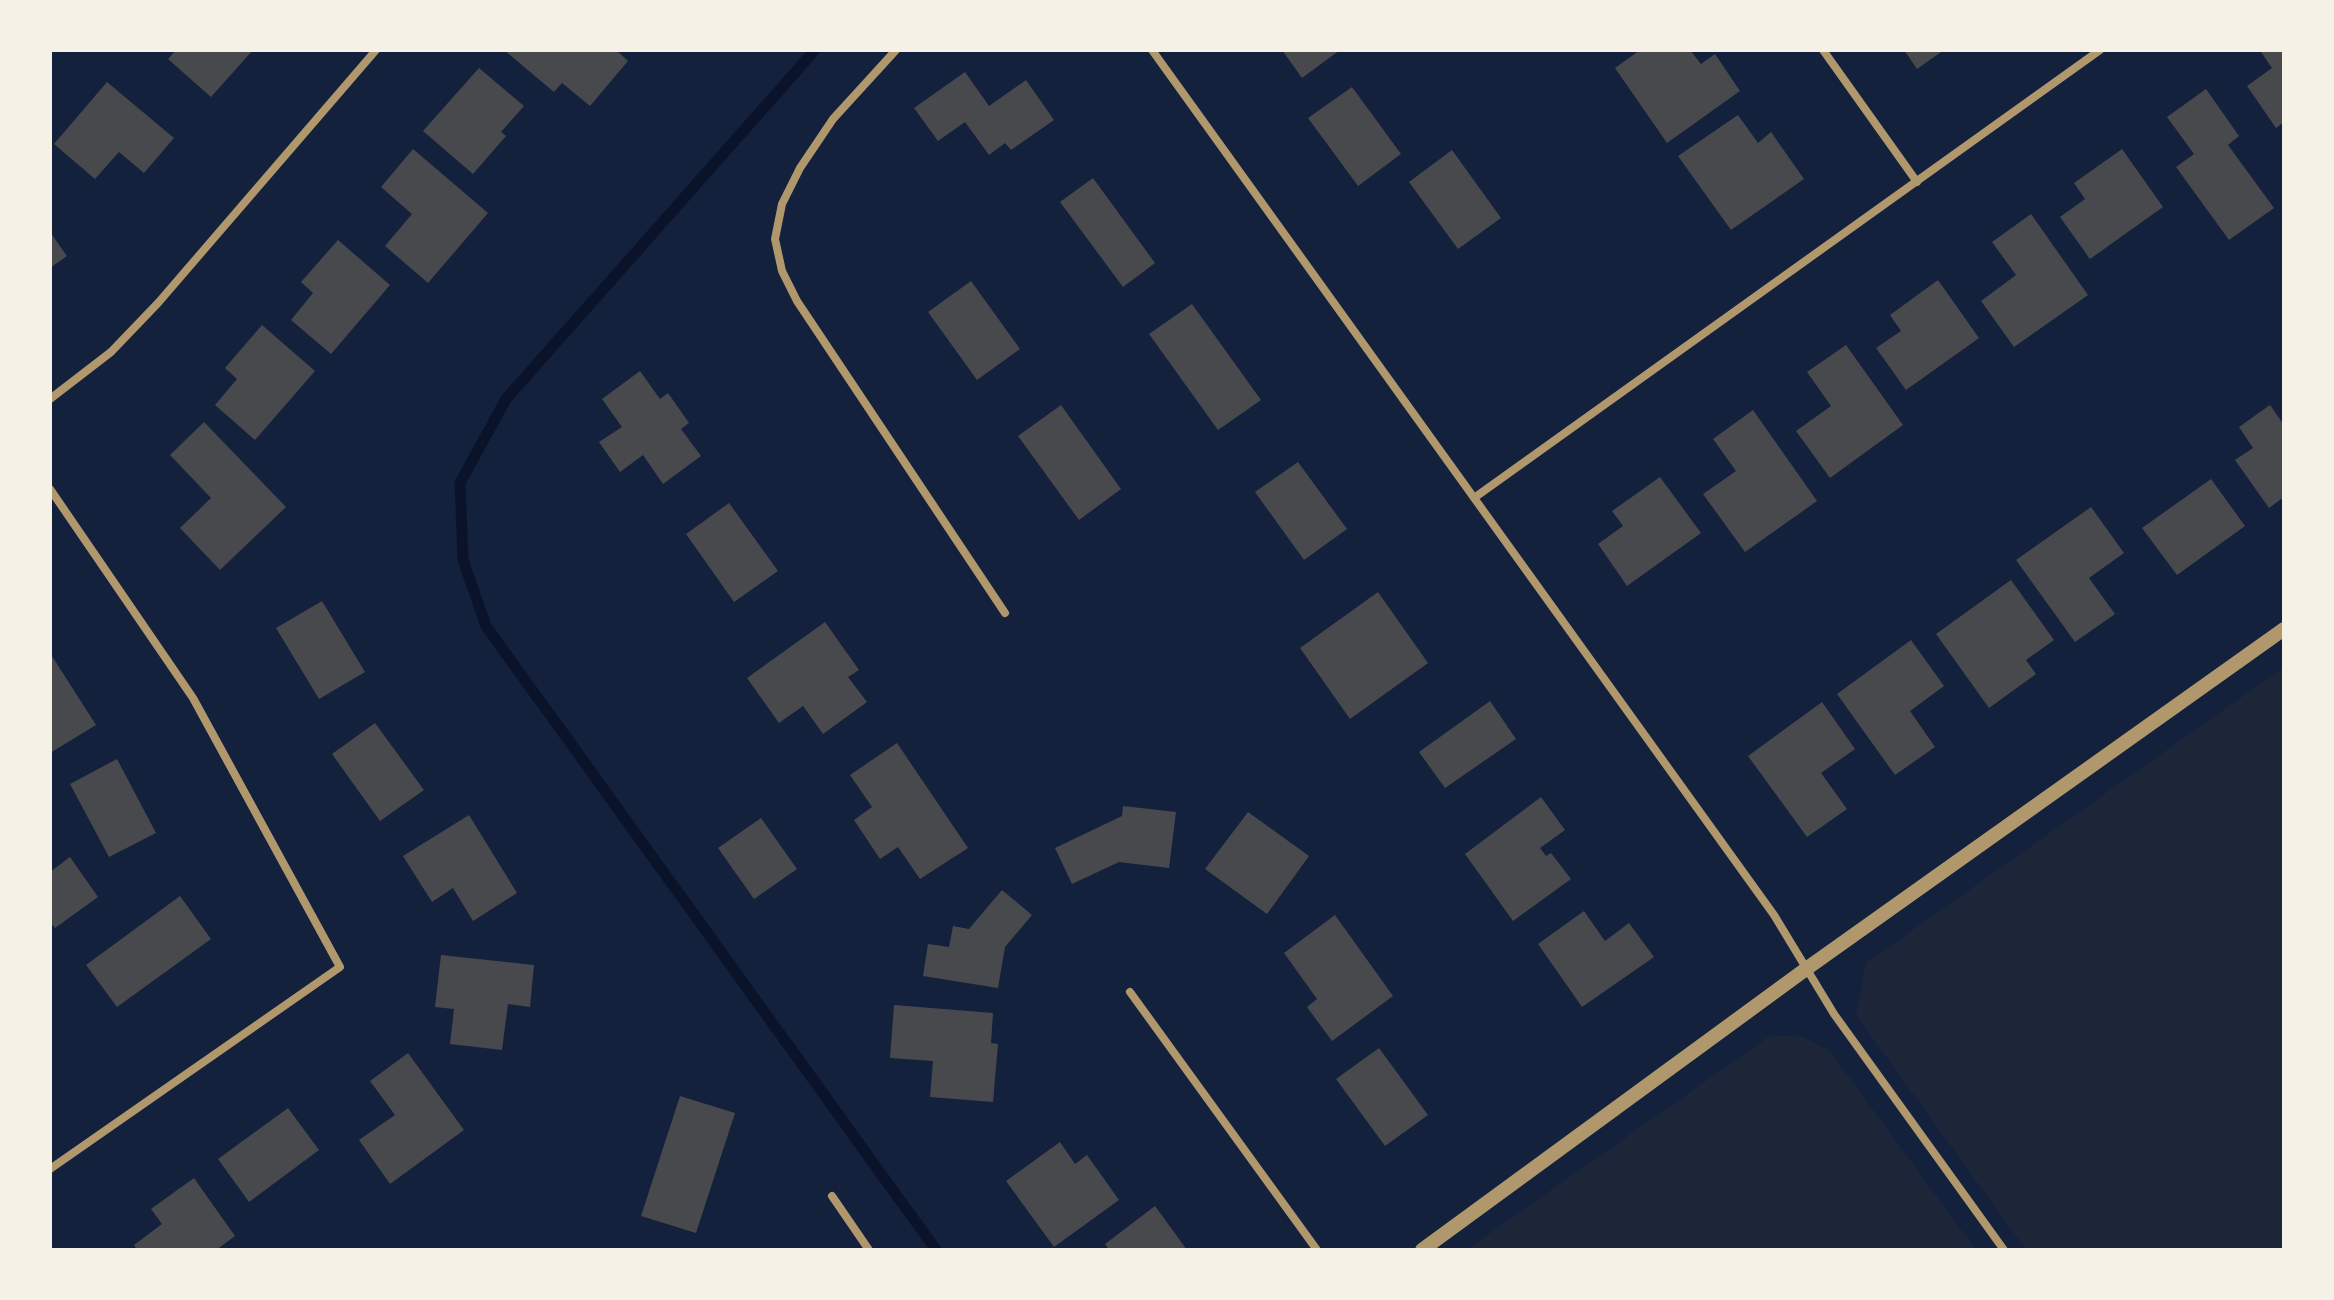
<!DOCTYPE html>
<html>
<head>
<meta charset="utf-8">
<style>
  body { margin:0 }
  #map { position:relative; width:2334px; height:1300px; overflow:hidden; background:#14213d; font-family:Poppins,sans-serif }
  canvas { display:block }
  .frame { position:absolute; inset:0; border:52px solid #f6f1e7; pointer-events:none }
</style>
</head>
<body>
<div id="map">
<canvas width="2334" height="1300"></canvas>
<div class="frame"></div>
</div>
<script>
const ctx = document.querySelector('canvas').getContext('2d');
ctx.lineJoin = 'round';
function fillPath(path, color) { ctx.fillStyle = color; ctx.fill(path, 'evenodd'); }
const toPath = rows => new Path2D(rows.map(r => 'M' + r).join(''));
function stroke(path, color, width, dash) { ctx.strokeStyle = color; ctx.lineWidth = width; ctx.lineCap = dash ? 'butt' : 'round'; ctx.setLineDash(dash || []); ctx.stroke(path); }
fillPath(toPath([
  [2284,667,2284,1250,2026,1250,1856,1015,1866,963],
  [1771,1035,1803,1037,1830,1051,1976,1250,1466,1250]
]), '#1d2539');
stroke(toPath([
  [815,50,506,399,460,483,463,560,486,626,936,1250]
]), '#0b132b', 11);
fillPath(toPath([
  [176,50,253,50,211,97,168,59],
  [504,50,616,50,628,61,590,106,562,83,554,92],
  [1282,50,1340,50,1302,78],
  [1640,50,1690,50,1701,64,1715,54,1740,91,1667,143,1615,68],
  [1904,50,1944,50,1917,69],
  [2265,50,2284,50,2284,122,2276,128,2247,86,2272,68,2261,52],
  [479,68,524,106,501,132,506,136,473,174,423,131],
  [965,72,989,106,1026,80,1054,120,1011,150,1005,143,989,155,965,122,938,141,914,108],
  [107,82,174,138,144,173,119,152,95,179,54,144],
  [1352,87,1401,154,1358,186,1308,118],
  [2206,89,2239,136,2228,145,2274,208,2229,240,2176,167,2194,154,2167,117],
  [1738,115,1758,143,1771,132,1804,179,1731,230,1678,156],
  [413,149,488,213,428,283,385,246,412,214,381,187],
  [2122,149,2163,207,2090,259,2060,217,2085,199,2074,183],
  [1452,150,1501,218,1458,249,1409,182],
  [1093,178,1155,263,1123,287,1060,202],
  [2031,214,2088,295,2014,347,1981,301,2016,275,1992,242],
  [50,232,67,256,50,268],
  [338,240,390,285,331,354,291,320,313,293,301,282],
  [1938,280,1979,338,1906,390,1876,348,1901,331,1890,315],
  [971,281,1020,349,977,380,928,312],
  [1192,304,1261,400,1218,430,1149,334],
  [262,325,315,371,255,440,215,405,237,379,225,368],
  [1846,345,1903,425,1830,478,1796,431,1831,406,1807,372],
  [640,371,660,399,668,393,689,423,681,429,701,456,663,484,643,455,620,472,599,442,622,427,602,399],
  [1061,405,1121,489,1079,520,1018,436],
  [2270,405,2284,425,2284,497,2269,508,2235,460,2253,448,2239,427],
  [1753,410,1817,501,1745,552,1703,494,1736,471,1713,439],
  [204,422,286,507,220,570,180,528,211,498,170,455],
  [1298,462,1347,529,1304,560,1255,492],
  [1660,477,1701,533,1627,586,1598,544,1623,526,1612,511],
  [2211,479,2245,526,2177,575,2142,528],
  [729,503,778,571,734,602,686,534],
  [2091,507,2124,553,2089,578,2115,614,2075,642,2016,560],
  [2011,580,2054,640,2026,660,2036,674,1989,708,1936,634],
  [1378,592,1428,663,1350,719,1300,648],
  [322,601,365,672,319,699,276,628],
  [825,622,859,670,848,677,867,702,823,734,803,706,779,723,747,678],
  [1911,640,1944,686,1910,711,1935,747,1895,775,1837,694],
  [50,653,96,725,50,753],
  [1490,701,1516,739,1445,788,1419,752],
  [1822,702,1855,749,1821,773,1847,809,1807,837,1748,756],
  [375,723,424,790,380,821,332,754],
  [897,743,968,848,920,879,898,847,880,859,854,820,872,807,850,775],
  [117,759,156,833,109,857,70,784],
  [1541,797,1565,830,1540,848,1546,856,1551,853,1571,879,1513,921,1465,854],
  [1123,806,1176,812,1169,868,1119,862,1072,884,1055,848,1122,816],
  [1248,812,1309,856,1267,914,1205,869],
  [469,815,517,893,473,921,453,888,432,902,403,856],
  [761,818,797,869,754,899,718,848],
  [70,857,98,897,55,928,50,922,50,872],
  [1002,890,1032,915,1005,947,998,988,923,976,928,944,949,947,953,926,969,929],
  [180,896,211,939,117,1007,86,965],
  [1584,911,1605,941,1629,923,1654,957,1582,1007,1538,944],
  [1335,915,1393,996,1332,1041,1307,1007,1317,999,1284,953],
  [441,955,534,965,530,1007,508,1004,502,1050,450,1044,454,1009,435,1007],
  [894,1005,993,1013,991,1043,998,1044,993,1102,930,1097,933,1061,890,1058],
  [1379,1048,1428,1115,1385,1146,1336,1079],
  [408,1053,464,1130,390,1184,359,1140,395,1115,370,1081],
  [680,1096,735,1113,696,1233,641,1216],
  [288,1108,319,1150,249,1202,218,1159],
  [1060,1142,1075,1164,1087,1155,1119,1200,1054,1247,1006,1181],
  [194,1178,235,1236,216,1250,137,1250,134,1245,162,1224,151,1209],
  [1155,1206,1187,1250,1109,1250,1105,1244]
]), '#48494c');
stroke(toPath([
  [896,50,833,119,800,168,782,204,775,239,782,271,797,301,1005,613],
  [1152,50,1774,915,1834,1014,2004,1250],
  [1823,50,1917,182],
  [50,399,111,352,158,303,376,50],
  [50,489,193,698,340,967,50,1169],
  [1474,498,2100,50],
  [1130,992,1317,1250],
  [832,1196,869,1250]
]), '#b1986c', 8);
stroke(toPath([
  [1422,1250,1806,969,2284,629]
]), '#b1986c', 14);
</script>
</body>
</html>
